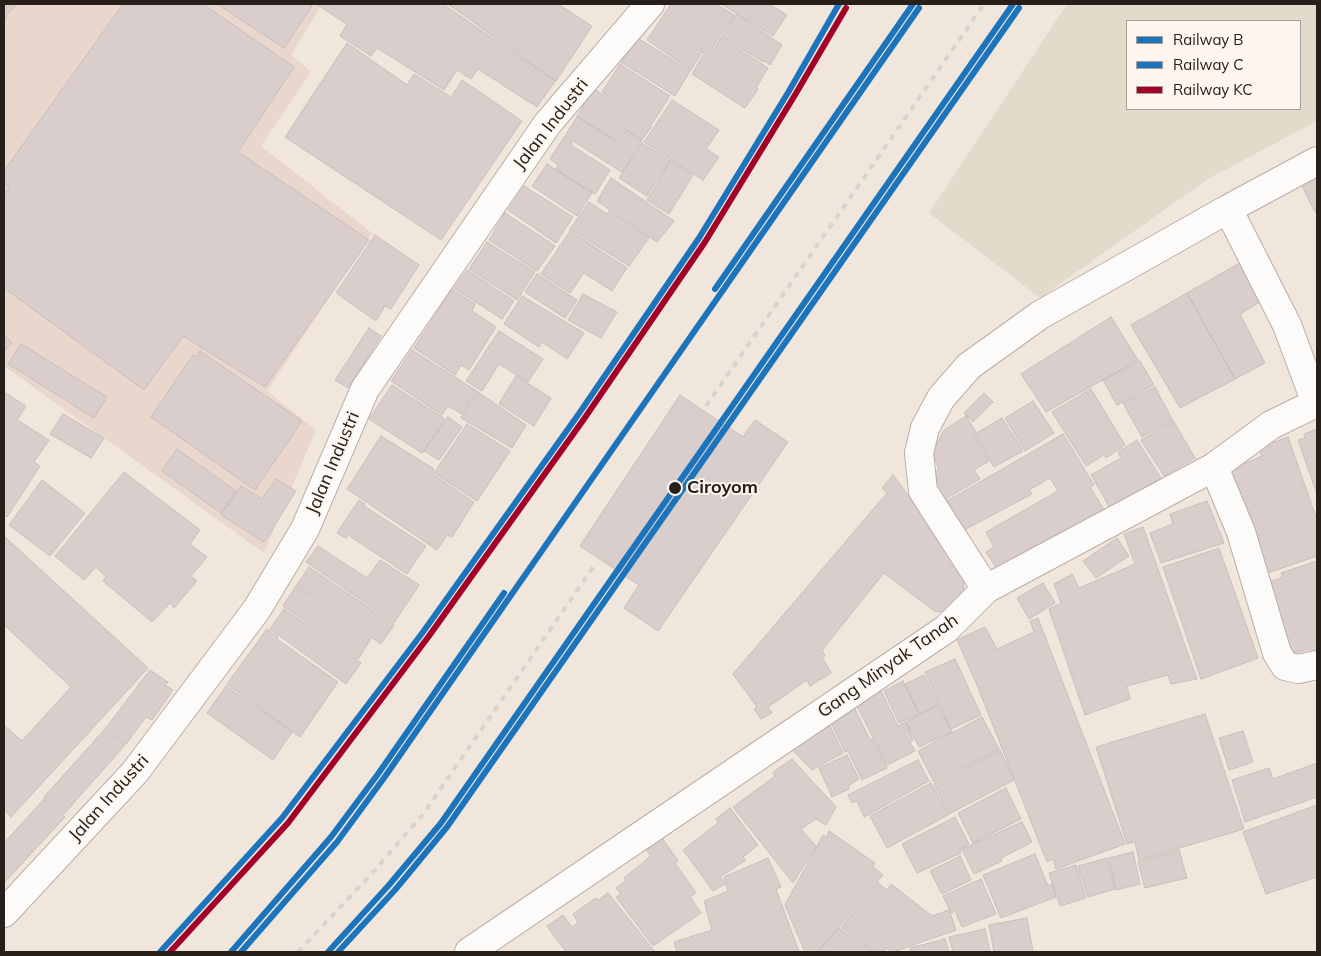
<!DOCTYPE html>
<html>
<head>
<meta charset="utf-8">
<style>
  body { margin:0 }
  #map { position:relative; width:1321px; height:956px; overflow:hidden; background:#f1e6dc; font-family:Mulish,sans-serif }
  canvas { display:block }
  .frame { position:absolute; inset:0; border:5px solid #27201a; pointer-events:none }
  .legend { position:absolute; left:1126px; top:20px; width:175px; height:90px; box-sizing:border-box; background:#fdf5ee; border:1px solid #a7a099; margin:0; padding:6px 9px; list-style:none; font-size:15px; color:#27201a }
  .legend li { display:flex; align-items:center; gap:10px; height:25px }
  .legend b { width:25px; border:1px solid #a7a099 }
</style>
</head>
<body>
<div id="map">
<canvas width="1321" height="956"></canvas>
<div class="frame"></div>
<ul class="legend">
<li><b style="height:6px;background:#1c75bc"></b>Railway B</li>
<li><b style="height:6px;background:#1c75bc"></b>Railway C</li>
<li><b style="height:6px;background:#a30028"></b>Railway KC</li>
</ul>
</div>
<script>
const ctx = document.querySelector('canvas').getContext('2d');
ctx.lineJoin = 'round';
function fillPath(path, color) { ctx.fillStyle = color; ctx.fill(path, 'evenodd'); }
const toPath = rows => new Path2D(rows.map(r => 'M' + r).join(''));
function stroke(path, color, width, dash) { ctx.strokeStyle = color; ctx.lineWidth = width; ctx.lineCap = dash ? 'butt' : 'round'; ctx.setLineDash(dash || []); ctx.stroke(path); }
function write(font, color, halo, rows, align = 'center') {
  ctx.font = font + ' Mulish,sans-serif'; ctx.lineWidth = 4; ctx.setLineDash([]); ctx.textBaseline = 'middle'; ctx.strokeStyle = halo; ctx.fillStyle = color; for (const [text, x, y, turn = 0] of rows) {
    ctx.save(); ctx.translate(x, y); ctx.rotate((+turn || 0) * Math.PI / 180); ctx.textAlign = isNaN(turn) ? turn : align; if (halo) ctx.strokeText(text, 0, 0); ctx.fillText(text, 0, 0); ctx.restore();
  }
}
fillPath(toPath([
  [1067,4,1317,4,1317,121,1208,179,1040,298,929,213],
  [1127,21,1300,21,1300,109,1127,109]
]), '#e4dacb');
fillPath(toPath([
  [4,4,322,4,291,55,311,72,261,146,372,233,267,391,316,430,264,553,4,366]
]), '#e9d7ce');
const building = toPath([
  [4,4,16,4,4,19,4,4],
  [123,4,203,4,294,67,238,152,369,240,265,387,183,336,144,390,4,288,4,195,9,187,4,183,4,171,123,4],
  [217,4,309,4,312,6,284,48,217,4],
  [316,4,443,4,555,81,537,107,478,69,471,79,457,70,444,90,377,48,371,56,340,36,347,24,316,4],
  [448,4,558,4,592,26,556,81,448,4],
  [671,4,716,4,734,15,707,56,702,52,691,70,647,40,671,4],
  [721,4,769,4,787,15,773,36,721,4],
  [736,14,782,45,770,65,764,60,763,62,722,37,736,14],
  [638,38,690,71,675,96,621,62,638,38],
  [721,38,768,68,756,88,758,89,745,108,692,74,703,55,708,58,721,38],
  [347,43,407,85,414,74,451,97,462,80,522,121,441,240,285,137,347,43],
  [620,64,670,96,652,124,602,92,620,64],
  [594,89,652,126,642,140,625,129,617,141,577,116,594,89],
  [672,100,719,130,706,149,719,157,703,180,644,142,672,100],
  [577,117,618,143,626,130,642,140,622,172,565,136,577,117],
  [564,137,572,142,571,145,610,170,595,194,556,169,558,165,550,159,564,137],
  [642,143,670,161,647,196,619,178,642,143],
  [671,161,693,175,669,214,647,200,671,161],
  [547,164,592,193,577,216,532,186,547,164],
  [1317,170,1317,211,1315,212,1299,180,1317,170],
  [611,178,674,221,657,242,597,201,611,178],
  [524,186,573,217,556,243,508,210,524,186],
  [589,202,607,214,609,211,649,238,629,266,570,229,589,202],
  [505,213,555,246,537,271,489,240,505,213],
  [570,231,627,268,612,291,584,273,570,293,541,274,570,231],
  [375,235,419,265,391,309,385,306,376,321,336,293,375,235],
  [487,242,535,272,517,300,469,269,487,242],
  [1243,261,1265,299,1240,314,1265,363,1235,379,1187,293,1243,261],
  [467,270,514,301,502,319,454,288,467,270],
  [537,274,577,300,565,318,525,292,537,274],
  [452,289,475,304,472,311,496,327,469,370,461,365,455,375,414,348,452,289],
  [1187,293,1235,379,1180,408,1131,325,1187,293],
  [583,294,617,312,601,338,568,320,583,294],
  [522,296,584,333,567,359,542,342,539,347,504,324,522,296],
  [1111,317,1138,360,1046,412,1021,374,1111,317],
  [369,328,381,336,348,388,335,380,369,328],
  [499,331,543,359,528,382,499,364,482,391,466,381,499,331],
  [4,336,12,342,4,352,4,336],
  [21,344,107,397,94,418,8,364,21,344],
  [412,350,477,391,462,414,448,406,442,415,391,381,412,350],
  [200,351,302,421,255,490,151,417,193,355,196,357,200,351],
  [1140,361,1154,385,1117,405,1103,380,1140,361],
  [516,376,551,398,534,426,499,404,516,376],
  [392,385,445,419,422,453,369,419,392,385],
  [1155,387,1173,421,1142,437,1123,403,1155,387],
  [1091,389,1125,445,1106,458,1104,455,1086,466,1052,412,1091,389],
  [4,392,26,406,17,420,49,440,34,462,40,466,7,517,4,515,4,392],
  [478,392,526,425,512,448,461,418,478,392],
  [984,393,993,402,973,422,964,413,984,393],
  [680,395,743,437,755,420,788,442,658,631,624,608,639,585,580,546,680,395],
  [1033,401,1054,433,1025,451,1005,418,1033,401],
  [63,414,104,438,91,458,50,434,63,414],
  [966,416,976,432,973,434,989,461,974,470,980,479,942,501,928,475,939,469,932,453,944,430,966,416],
  [448,417,462,427,439,460,424,451,448,417],
  [1002,418,1023,451,994,467,975,434,1002,418],
  [1174,422,1195,458,1164,476,1141,440,1174,422],
  [467,424,510,451,477,501,434,473,467,424],
  [1317,429,1317,494,1298,440,1305,438,1304,434,1317,429],
  [1063,434,1094,485,1090,487,1106,513,999,572,986,552,994,547,986,532,1058,491,1050,478,1029,490,1032,494,964,530,947,501,1063,434],
  [381,436,434,469,432,474,474,502,452,537,447,535,437,550,347,489,381,436],
  [1288,437,1317,520,1317,556,1265,574,1229,470,1262,456,1258,448,1288,437],
  [1137,440,1161,478,1146,487,1148,489,1110,508,1091,475,1121,458,1118,452,1137,440],
  [177,449,236,491,221,513,162,471,177,449],
  [124,472,200,530,190,544,207,557,191,576,197,581,174,608,170,603,152,622,103,581,106,577,96,567,84,580,55,556,124,472],
  [893,475,927,521,963,577,964,592,945,611,936,612,884,573,822,650,825,656,822,657,831,673,810,686,807,680,768,707,772,713,761,719,754,709,757,707,733,674,887,493,882,488,893,475],
  [276,479,296,491,264,542,221,515,241,486,262,499,276,479],
  [42,480,85,513,50,556,9,525,42,480],
  [359,500,365,504,364,506,426,546,407,574,348,535,346,538,337,533,359,500],
  [1207,501,1224,543,1161,563,1150,533,1173,524,1170,514,1207,501],
  [1143,527,1197,679,1171,684,1168,675,1127,686,1130,699,1085,715,1049,609,1061,603,1054,584,1072,574,1079,588,1135,564,1124,534,1143,527],
  [4,536,148,668,11,817,4,810,4,725,22,741,71,687,4,625,4,536],
  [1117,538,1129,556,1096,578,1083,561,1117,538],
  [318,546,367,578,380,560,419,585,394,623,306,562,318,546],
  [1219,548,1258,658,1201,679,1163,567,1219,548],
  [1317,561,1317,652,1311,653,1309,649,1291,654,1266,583,1283,577,1281,573,1317,561],
  [309,567,394,625,381,644,297,585,309,567],
  [1043,583,1055,603,1029,619,1017,598,1043,583],
  [296,586,371,639,358,659,283,606,296,586],
  [284,609,361,663,346,684,270,629,284,609],
  [1038,618,1125,844,1056,869,1053,859,1047,862,977,685,957,640,985,627,997,649,1034,632,1030,621,1038,618],
  [267,629,278,637,277,639,338,682,300,737,227,684,267,629],
  [955,659,981,715,951,729,925,672,955,659],
  [150,670,168,682,165,685,173,690,152,720,146,717,126,744,105,729,150,670],
  [924,675,938,704,920,714,905,684,924,675],
  [903,681,919,714,899,723,884,691,903,681],
  [877,683,898,726,906,722,913,740,910,742,915,751,887,765,852,696,877,683],
  [226,686,292,732,273,760,207,713,226,686],
  [853,705,870,740,872,739,887,768,862,780,848,751,845,752,828,716,853,705],
  [938,705,952,732,919,747,906,722,938,705],
  [1205,714,1244,829,1139,860,1135,842,1127,844,1096,747,1205,714],
  [982,717,999,749,934,782,918,751,982,717],
  [827,719,843,753,812,770,785,742,827,719],
  [104,730,125,745,64,814,44,797,104,730],
  [1243,731,1253,762,1229,770,1219,738,1243,731],
  [1000,750,1014,780,949,814,934,784,1000,750],
  [847,755,859,779,848,786,849,789,832,797,819,768,847,755],
  [792,759,836,807,826,825,816,819,801,829,816,846,793,883,733,807,775,776,773,772,792,759],
  [918,760,929,781,864,817,857,801,852,803,848,795,918,760],
  [1317,763,1317,797,1245,822,1232,780,1269,768,1273,779,1317,763],
  [931,783,948,815,887,848,870,816,931,783],
  [1006,788,1021,819,973,843,958,813,1006,788],
  [44,799,65,817,4,883,4,843,44,799],
  [1317,805,1317,877,1266,894,1243,832,1317,805],
  [730,808,758,845,743,857,746,860,720,877,725,884,713,891,683,850,718,823,716,819,730,808],
  [955,817,969,844,960,849,961,853,917,873,902,844,955,817],
  [1022,822,1032,842,1001,858,1002,861,974,874,962,849,1022,822],
  [829,831,875,863,873,867,883,875,817,952,805,952,785,905,823,835,827,837,829,831],
  [661,836,678,861,675,863,696,893,690,897,701,913,653,946,616,897,621,894,616,888,626,880,624,878,651,856,644,847,661,836],
  [1179,850,1187,878,1145,888,1138,862,1179,850],
  [1133,852,1140,884,1116,890,1109,858,1133,852],
  [1035,854,1048,886,1052,884,1056,897,1001,918,983,875,1035,854],
  [960,856,971,880,942,894,930,871,960,856],
  [768,858,781,887,776,889,799,952,677,952,674,942,712,930,704,901,728,891,724,877,768,858],
  [1107,858,1115,889,1088,897,1078,866,1107,858],
  [1076,865,1086,898,1060,906,1049,873,1076,865],
  [981,879,996,914,962,927,955,911,951,913,943,896,981,879],
  [878,883,887,890,891,884,932,916,949,910,956,930,893,952,887,948,883,952,875,952,841,927,878,883],
  [608,893,655,952,566,952,547,926,563,915,572,927,578,923,573,914,596,898,598,900,608,893],
  [1027,918,1033,952,994,952,989,925,1027,918],
  [839,928,873,952,818,952,839,928],
  [985,929,990,952,953,952,949,937,985,929],
  [945,939,949,952,911,952,910,948,945,939]
]);
fillPath(building, '#d9cecc');
stroke(building, '#c8bebc', 1);
const minor = toPath([
  [1214,467,1271,425,1316,403,1287,325,1228,209,1317,161],
  [986,589,923,491,919,453,925,428,941,398,969,366,1040,315,1228,209],
  [4,913,135,772,257,609,305,529,365,389,548,123,650,4],
  [469,952,946,629,986,589,1214,467,1241,532,1277,653,1285,666,1298,669,1317,665]
]);
stroke(minor, '#b7afa8', 30);
stroke(minor, '#fdfbfa', 28);
stroke(toPath([
  [706,406,984,4],
  [298,952,375,870,424,813,596,563]
]), '#d7d3d1', 4, [6, 6]);
stroke(toPath([
  [715,289,913,4],
  [160,952,282,818,423,632,578,415,699,238,789,91,839,4],
  [231,952,331,837,378,774,504,593],
  [328,952,389,885,441,823,1013,4]
]), '#1c75bc', 6);
stroke(toPath([
  [241,952,337,842,384,778,919,8],
  [338,952,395,890,447,827,1019,8]
]), '#1c75bc', 6);
stroke(toPath([
  [170,952,288,823,429,636,584,419,705,242,795,95,846,8]
]), '#a30028', 6);
for (const [x, y, r, color] of [
  [675,488,7,"#27201a"]
]) { const dot = new Path2D(); dot.arc(x, y, r, 0, 2 * Math.PI); ctx.fillStyle = color; ctx.fill(dot); stroke(dot, '#fdf5ee', 2); }
write('18px', '#27201a', '#fdf5ee', [
  ["Jalan Industri",551,124,-52],
  ["Jalan Industri",333,463,-67],
  ["Gang Minyak Tanah",888,666,-35],
  ["Jalan Industri",109,798,-48]
]);
write('bold 18px', '#27201a', '#fdf5ee', [
  ["Ciroyom",687,488]
], 'left');
</script>
</body>
</html>
